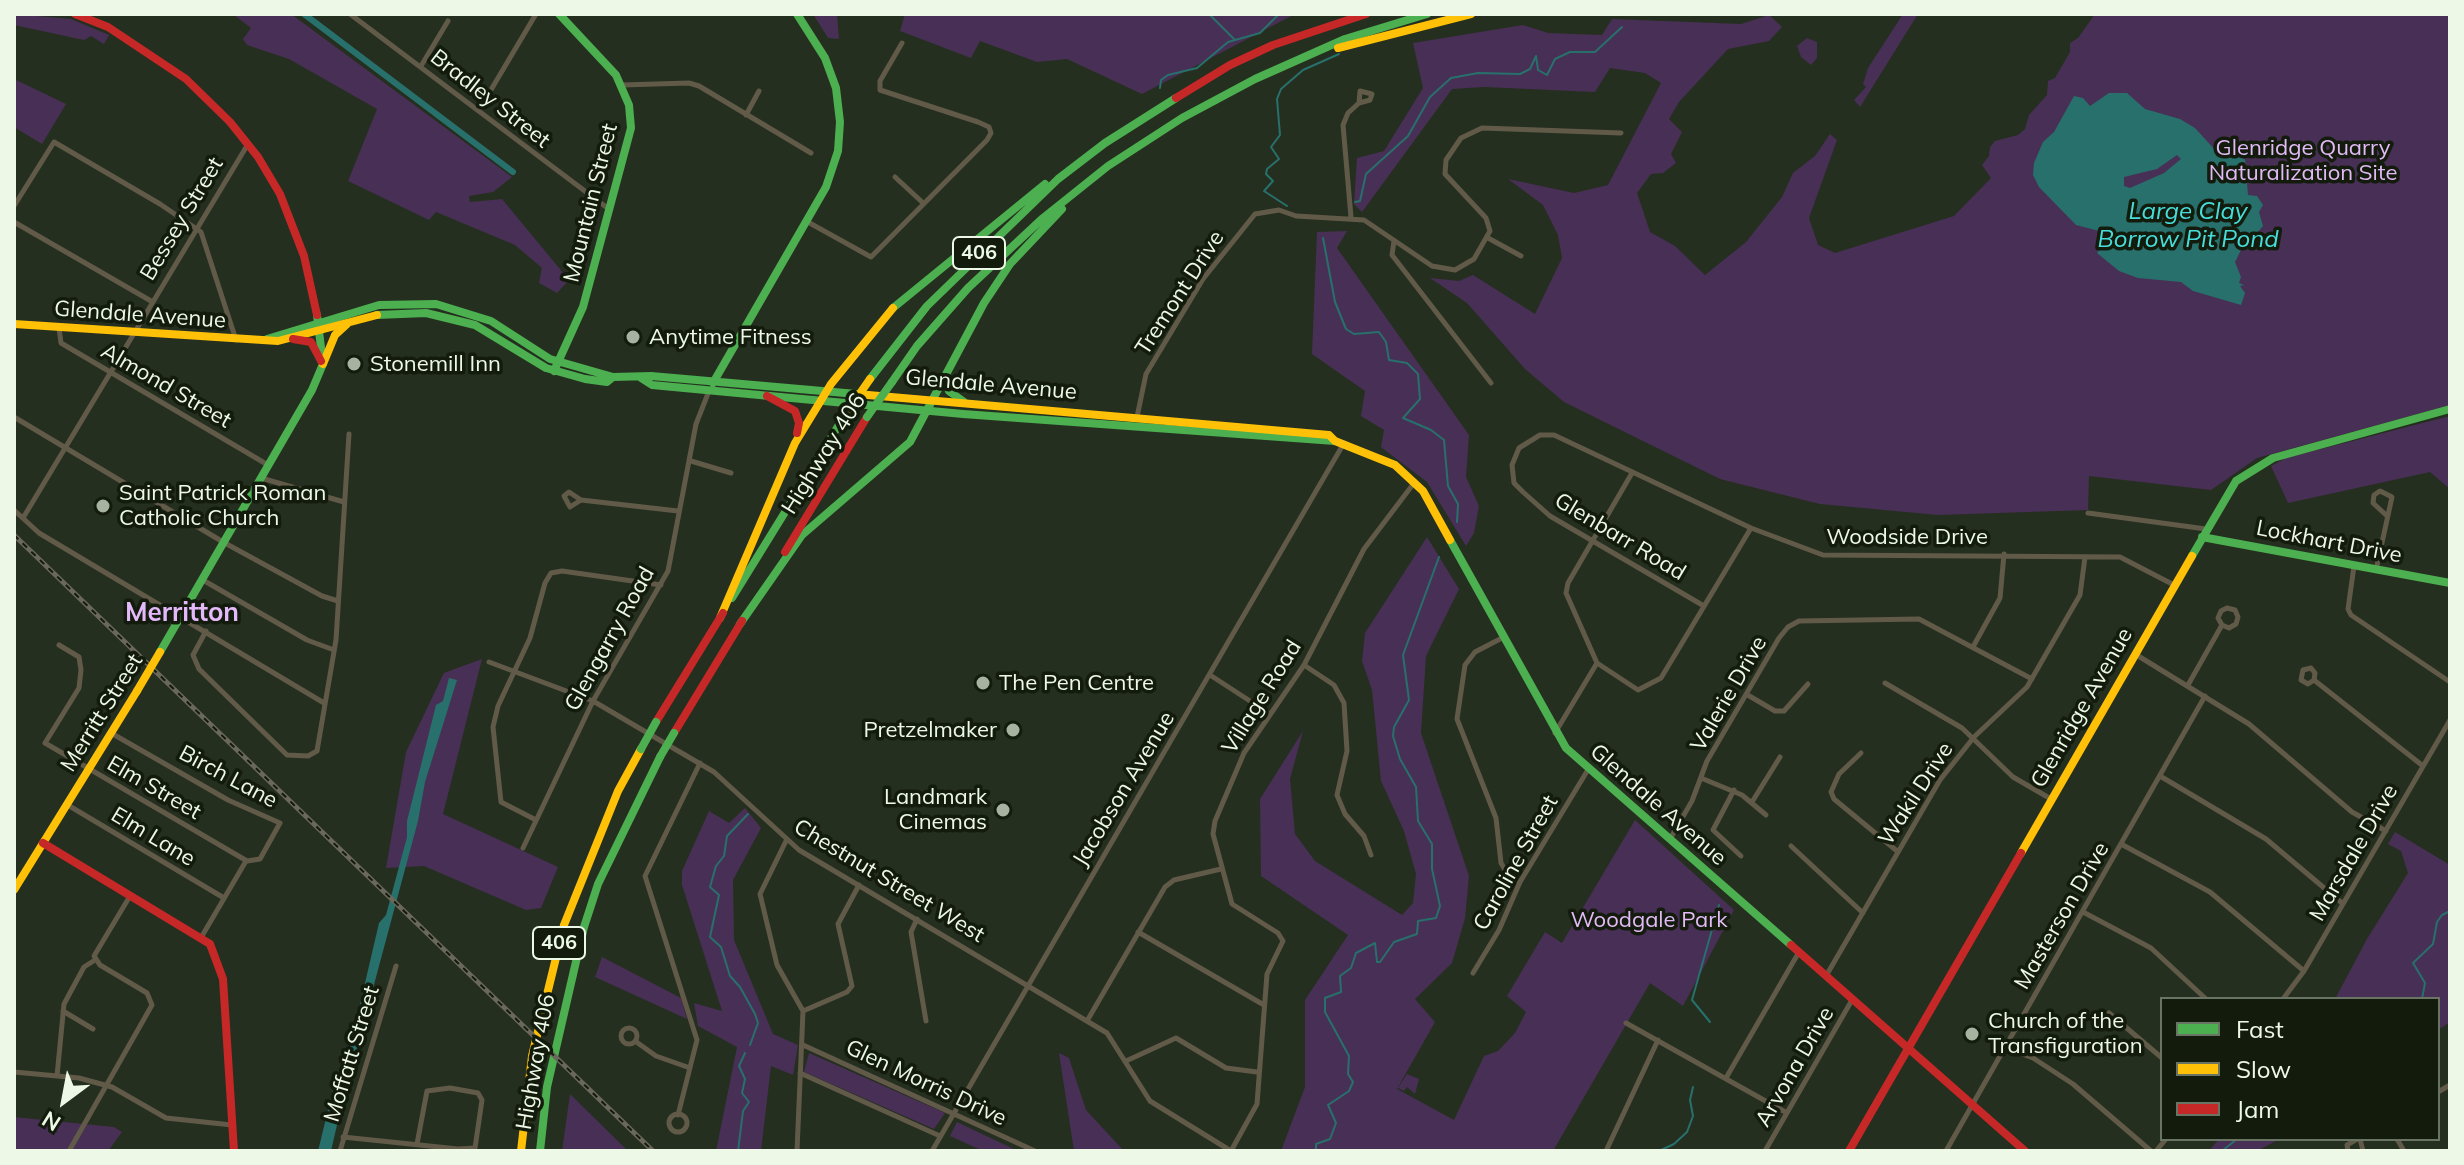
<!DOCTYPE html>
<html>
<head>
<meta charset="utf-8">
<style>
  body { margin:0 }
  #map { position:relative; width:2464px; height:1165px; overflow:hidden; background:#252f1f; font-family:Mulish,sans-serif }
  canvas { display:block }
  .frame { position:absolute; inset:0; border:16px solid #edf9e6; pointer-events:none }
  .legend { position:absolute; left:2160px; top:997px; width:280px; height:144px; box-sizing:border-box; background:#131b0d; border:2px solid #6a7464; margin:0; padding:10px 14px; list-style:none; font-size:24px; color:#edf9e6 }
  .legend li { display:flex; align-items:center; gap:16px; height:40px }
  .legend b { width:40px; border:2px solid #6a7464 }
  .north { position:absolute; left:24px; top:1061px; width:80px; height:80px; -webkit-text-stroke:6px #131b0d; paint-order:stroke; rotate:212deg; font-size:22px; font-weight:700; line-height:32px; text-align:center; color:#edf9e6 }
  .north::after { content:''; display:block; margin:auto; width:28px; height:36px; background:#edf9e6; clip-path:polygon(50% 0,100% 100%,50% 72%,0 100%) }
</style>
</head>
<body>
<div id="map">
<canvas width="2464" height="1165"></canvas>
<div class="frame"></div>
<ul class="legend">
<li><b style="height:10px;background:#4caf50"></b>Fast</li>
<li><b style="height:10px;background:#ffc107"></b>Slow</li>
<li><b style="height:10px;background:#c62828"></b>Jam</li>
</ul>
<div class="north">N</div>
</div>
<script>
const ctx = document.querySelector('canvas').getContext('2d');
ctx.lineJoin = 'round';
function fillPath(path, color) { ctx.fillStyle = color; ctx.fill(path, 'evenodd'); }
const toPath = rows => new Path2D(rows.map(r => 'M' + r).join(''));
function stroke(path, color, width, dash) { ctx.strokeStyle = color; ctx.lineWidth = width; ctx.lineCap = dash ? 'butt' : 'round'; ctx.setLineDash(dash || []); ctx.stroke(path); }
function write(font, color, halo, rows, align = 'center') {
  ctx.font = font + ' Mulish,sans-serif'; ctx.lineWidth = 7; ctx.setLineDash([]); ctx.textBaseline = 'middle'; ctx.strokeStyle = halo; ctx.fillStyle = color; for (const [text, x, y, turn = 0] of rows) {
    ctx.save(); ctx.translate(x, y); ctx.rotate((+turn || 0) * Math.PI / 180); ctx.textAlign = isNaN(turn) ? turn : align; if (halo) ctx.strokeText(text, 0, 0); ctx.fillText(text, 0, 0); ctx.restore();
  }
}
fillPath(toPath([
  [14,14,71,19,109,35,104,44,91,36,84,40,14,25],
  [233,14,291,14,512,177,493,192,469,196,470,202,502,199,569,280,557,293,539,283,542,268,515,245,436,212,429,220,348,181,377,109,289,59,247,45,243,39,251,28],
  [813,14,837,14,839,39,828,38],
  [905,14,1295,14,1142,94,1067,59,1037,62,980,41,971,58,900,31],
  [1903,14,1918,14,1860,107,1854,100,1866,87,1863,84,1868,68],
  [2095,14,2450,14,2450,405,2257,458,2211,490,2089,476,2088,510,1938,515,1820,504,1720,479,1564,402,1525,369,1467,303,1430,278,1459,281,1473,275,1535,314,1562,258,1558,235,1543,205,1508,179,1574,193,1608,185,1661,83,1645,73,1610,68,1595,92,1484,87,1452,89,1362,212,1354,204,1357,158,1384,151,1423,88,1413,43,1523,25,1548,33,1602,35,1612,19,1741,24,1769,15,1782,27,1769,41,1728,49,1679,102,1669,119,1682,132,1671,154,1676,163,1663,173,1651,174,1637,193,1650,232,1675,246,1705,275,1746,242,1782,197,1793,173,1815,156,1830,134,1837,140,1809,218,1818,245,1835,253,1954,216,1991,178,1982,165,1989,156,1990,147,1995,141,2018,135,2025,129,2029,115,2047,95,2048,81,2055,78,2070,52,2070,43,2078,38],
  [1807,38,1817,42,1817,58,1811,65,1801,57,1797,46],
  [14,79,66,104,42,144,14,127],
  [1347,231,1337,248,1469,435,1466,477,1479,506,1474,533,1466,546,1427,482,1381,447,1384,430,1361,416,1365,391,1312,354,1317,232],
  [2450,416,2450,489,2430,472,2288,503,2271,466,2286,458],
  [1427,537,1459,589,1426,656,1421,733,1469,876,1465,918,1452,963,1415,999,1435,1022,1397,1089,1454,1120,1484,1056,1498,1051,1515,1033,1526,1012,1507,996,1545,932,1562,943,1635,820,1734,910,1683,1006,1650,983,1553,1151,1281,1151,1305,1087,1305,1000,1348,935,1261,876,1260,799,1303,731,1290,779,1295,834,1315,861,1402,915,1413,903,1416,874,1404,831,1381,781,1372,690,1362,661,1365,633],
  [482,659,443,814,558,867,541,908,526,910,424,866,386,868,406,752,444,673],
  [745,808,761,828,733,880,734,940,773,1034,798,1045,793,1075,771,1066,761,1151,716,1151,737,1047,698,1026,694,1003,722,1011,682,885,682,871,709,811,729,823],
  [2395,832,2450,865,2450,1022,2438,1030,2438,999,2335,999,2367,939,2408,873,2401,851,2388,844],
  [602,957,681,998,687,1019,595,977],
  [809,1053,945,1113,934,1129,804,1072],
  [1059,1053,1069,1058,1086,1110,1124,1151,1074,1151],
  [1407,1074,1419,1079,1415,1094,1407,1087,1404,1091,1398,1088],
  [570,1094,628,1151,562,1151],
  [14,1117,114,1127,122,1132,108,1151,14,1151],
  [957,1122,1018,1151,983,1151,950,1136],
  [2219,1139,2280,1139,2257,1151,2209,1151]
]), '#482f55');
fillPath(toPath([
  [2109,93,2127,93,2145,109,2180,119,2195,128,2216,151,2245,159,2248,195,2257,196,2263,205,2259,212,2263,226,2251,240,2245,242,2235,262,2241,277,2239,283,2244,285,2240,286,2245,293,2241,305,2193,291,2181,282,2138,278,2119,271,2097,253,2104,243,2103,232,2076,225,2039,187,2033,175,2034,163,2043,142,2054,132,2074,96,2083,98,2090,106],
  [2177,155,2181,159,2164,173,2130,188,2124,186,2124,177,2157,169],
  [449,678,457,680,425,782,418,821,354,1059,357,1070,343,1099,331,1151,318,1151,337,1073,347,1060,379,923,386,915,407,837,407,821,436,705,443,701]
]), '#28706c');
stroke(toPath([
  [1209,14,1234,39],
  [1160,88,1161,80,1168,75,1197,68,1228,42,1260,33,1279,14],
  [1355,202,1360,201,1366,174,1408,136,1430,97,1451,78,1478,73,1520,74,1530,69,1536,56,1538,70,1547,75,1555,59,1570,52,1595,52,1622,27],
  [1287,206,1264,191,1273,181,1266,174,1267,169,1279,159,1271,147,1280,135,1277,99,1281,89,1303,70,1339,54],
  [1323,238,1335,302,1346,329,1354,334,1379,332,1386,342,1389,360,1407,363,1418,374,1420,399,1403,418,1431,430,1444,440,1448,486,1458,504,1457,522],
  [748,814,727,836,724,856,716,866,710,887,719,895,710,937,721,947,730,976,740,987,755,1014,758,1023,750,1045],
  [2422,999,2425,983,2413,963,2433,944,2437,922,2442,915,2450,911],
  [1710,1022,1692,1000,1719,905],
  [738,1151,743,1111,749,1102,742,1093,745,1079,739,1066,745,1053],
  [1316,1151,1316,1144,1330,1139,1336,1123,1328,1105,1349,1091,1353,1082,1348,1074,1349,1056,1325,1012,1325,998,1341,992,1340,976,1351,968,1356,953,1375,943,1377,962,1380,962,1394,942,1417,934,1418,921,1436,918,1440,906,1432,869,1432,844,1418,821,1416,787,1400,759,1393,736,1394,727,1409,700,1403,655,1439,557],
  [1659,1151,1674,1144,1687,1132,1693,1116,1690,1100,1693,1087],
  [2222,1151,2237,1139]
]), '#28706c', 2);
stroke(toPath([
  [304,14,513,172]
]), '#28706c', 6);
stroke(toPath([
  [350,14,610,210],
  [421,66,448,21],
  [622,85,689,83,699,86,811,153],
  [479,110,536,14],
  [746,115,759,91],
  [895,177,922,202],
  [14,206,54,142,160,204,201,232,236,340],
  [1351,217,1343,125,1348,113,1359,103,1370,100,1372,94,1360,91,1359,103],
  [806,221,871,257,987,140,991,133,989,127,978,122,880,90,880,81,902,43],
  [14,222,151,301],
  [1488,238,1521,256],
  [1394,241,1392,255,1491,383],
  [59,328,61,343,268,465],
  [14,417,223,542,322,596,338,601],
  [1137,417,1146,374,1203,279,1255,214,1279,210,1296,216,1364,220,1432,266,1455,270,1474,259,1490,231,1486,218,1445,174,1446,160,1461,138,1482,128,1621,133],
  [691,461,731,473],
  [261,478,344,502],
  [581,500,570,507,564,496,569,492,581,500,678,511],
  [14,510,39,533,324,703],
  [2088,513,2206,529],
  [23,518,248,144],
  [2354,566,2348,609,2351,615,2450,682],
  [2376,570,2392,497,2380,491,2374,495,2373,503,2386,515],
  [201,579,307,640,334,650],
  [1704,606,1550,516,1523,492,1514,483,1512,465,1519,448,1540,435,1554,435,1751,528,1823,555,2120,557,2174,585],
  [206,631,193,655,199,669,287,755,308,756,317,751,336,640,349,434],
  [1502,638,1475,652,1465,665,1457,719,1496,818,1501,863,1507,873,1520,882],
  [59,645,79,657,81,670,79,688,45,743,247,861],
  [1974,645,2000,598,2004,554],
  [2135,654,2249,724,2352,812,2386,831],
  [489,662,593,701,714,772,799,850,1107,1033,1150,1101,1231,1151],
  [1597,663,1638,690,1661,678,1751,528],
  [1597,663,1566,593,1568,583,1632,473],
  [1304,665,1334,685,1344,703,1347,751,1337,795,1345,814,1364,836,1371,855],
  [1210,675,1270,714],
  [2314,680,2315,673,2311,668,2303,670,2301,680,2308,684,2314,680,2423,766],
  [1885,683,1962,728,2013,777,2051,799],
  [2188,685,2222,625,2218,618,2221,611,2227,608,2235,610,2238,617,2236,624,2229,628,2222,625],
  [1746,694,1775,711,1784,711,1808,684],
  [111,733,228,800,280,823,260,859,247,861],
  [1555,733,1597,663],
  [1861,753,1839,774,1831,792,1834,799,1897,851],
  [2160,776,2266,839,2342,903],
  [1701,778,1742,795,1766,815],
  [1734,790,1713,830,1741,856],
  [1752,802,1780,757],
  [66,804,224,898],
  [534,819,501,802,493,727,498,706,530,638,545,583,551,573,562,571,661,585],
  [1670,839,1692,801,1707,761,1779,638,1788,627,1799,621,1919,619,2032,679],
  [786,841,760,894,777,965,803,1011,797,1151],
  [2121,844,2210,892,2304,971],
  [1791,846,1863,913],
  [523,848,593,701,668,571,696,424,709,391],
  [2083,912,2151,948,2206,999],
  [917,919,911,932,926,1021],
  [1138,932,1264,1005],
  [202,936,246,861],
  [1473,973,1499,930,1520,882,1589,768],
  [1826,976,1940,780,1974,737,2027,687,2080,595,2085,557],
  [2283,999,2304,971,2450,720],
  [63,1011,93,1029],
  [803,1011,847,992,852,986,838,924,859,885],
  [2109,1013,2162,1058],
  [1087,1021,1165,887,1174,880,1221,869],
  [1626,1023,1787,1113],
  '621 1036a8 8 0 1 1 16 0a8 8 0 1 1-16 0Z',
  [635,1041,656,1056,690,1068],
  [803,1045,1035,1151],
  [2006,1048,2033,1058,2073,1084,2151,1151],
  [1126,1061,1176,1038,1226,1068,1257,1072],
  [14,1072,79,1078,112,1087,166,1118,232,1125],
  [800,1073,940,1136],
  [57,1076,64,1004,84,967,95,960],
  [1726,1078,1799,952],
  [2438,1092,2450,1085],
  '669 1123a9 9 0 1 1 18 0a9 9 0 1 1-18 0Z',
  [678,1115,697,1040,645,876,700,763],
  [343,1137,458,1149,475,1148,482,1100,478,1093,450,1088,427,1091,417,1144],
  [2360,1139,2363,1151],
  [2397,1139,2404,1151],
  [69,1151,152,1005,147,993,100,965,94,956,130,896],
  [340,1151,396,966],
  [932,1151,1344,443],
  [1231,1151,1257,1104,1267,974,1283,941,1278,933,1232,904,1213,834,1215,821,1244,753,1304,665,1364,549,1414,483],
  [1606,1151,1658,1040],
  [1765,1151,1852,1000],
  [1946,1151,2205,696],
  [2156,1151,2166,1139],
  [2348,1151,2347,1145,2357,1139]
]), '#625a48', 5);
stroke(toPath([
  [893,308,1045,184],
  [377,315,426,313,475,325,546,368,585,379,607,382,613,377,651,376,868,395],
  [267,339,379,305,436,304,491,321,550,359,613,377],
  [554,371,583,307,631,128,629,105,616,75,559,14],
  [641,378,652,385,963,414,1335,441],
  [946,378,949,391,964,402],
  [870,379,927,306,1058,179,1105,143,1176,98],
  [892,382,917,346,968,288,1043,218,1108,166,1182,118,1255,79,1345,39,1427,14],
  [713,383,826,187,838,151,840,122,836,88,825,58,797,14],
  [2202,537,2450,583],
  [1450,540,1566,748,1791,945],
  [2192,556,2236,481,2273,458,2450,409],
  [732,598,845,415],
  [740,624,802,535,910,442,984,303,1010,264,1062,209],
  [160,652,312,390,323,364,317,315],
  [540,1151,547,1087,584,927,598,884,660,757]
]), '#4caf50', 8);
stroke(toPath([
  [1338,48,1471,14],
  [14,324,278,341,377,315],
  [323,364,335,335,347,324],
  [868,395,1329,435,1335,441,1395,465,1423,491,1450,540],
  [720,618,795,443,831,384,893,308],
  [2021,853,2192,556],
  [14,890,137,691],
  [521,1151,532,1056,564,925,618,791,641,749]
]), '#ffc107', 8);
stroke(toPath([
  [75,14,108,27,186,79,230,122,258,157,280,194,304,256,317,315],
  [1176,98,1230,65,1273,45,1366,14],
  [293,339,311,342,321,361],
  [767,396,795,411,799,423,797,433],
  [785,552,867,417],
  [656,722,723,613],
  [674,733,742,621],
  [43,843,210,944,223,979,234,1151],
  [1791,945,2025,1151],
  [1849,1151,2021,853]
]), '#c62828', 8);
const rail = toPath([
  [14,535,653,1151]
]);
stroke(rail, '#6a685a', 5);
stroke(rail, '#131b0d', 2, [6]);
stroke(toPath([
  [867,417,892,382],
  [641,749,656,722],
  [660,757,674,733]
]), '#4caf50', 8);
stroke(toPath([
  [845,415,870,379],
  [137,691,160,652]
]), '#ffc107', 8);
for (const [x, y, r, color] of [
  [633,337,8,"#a7b2a0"],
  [354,364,8,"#a7b2a0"],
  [103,506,8,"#a7b2a0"],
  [983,683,8,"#a7b2a0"],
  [1013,730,8,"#a7b2a0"],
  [1003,810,8,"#a7b2a0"],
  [1972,1034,8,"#a7b2a0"]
]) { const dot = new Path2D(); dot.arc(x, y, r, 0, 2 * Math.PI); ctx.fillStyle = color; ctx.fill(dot); stroke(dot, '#131b0d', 3); }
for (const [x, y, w] of [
  [979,253,52],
  [559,943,52]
]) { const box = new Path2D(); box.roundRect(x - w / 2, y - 16, w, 32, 6); ctx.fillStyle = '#131b0d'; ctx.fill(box); stroke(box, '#edf9e6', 2); }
write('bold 20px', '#edf9e6', null, [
  ["406",979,253],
  ["406",559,943]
]);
write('22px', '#edf9e6', '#131b0d', [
  ["Bradley Street",490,99,38],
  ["Mountain Street",591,203,-76],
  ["Bessey Street",182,219,-59],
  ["Tremont Drive",1180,293,-57],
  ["Glendale Avenue",140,315,4],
  ["Glendale Avenue",991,385,5],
  ["Almond Street",166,386,30],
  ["Highway 406",824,454,-58],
  ["Glenbarr Road",1620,537,31],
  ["Woodside Drive",1907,537],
  ["Lockhart Drive",2329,542,11],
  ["Glengarry Road",610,639,-61],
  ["Valerie Drive",1729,694,-60],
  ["Village Road",1262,697,-58],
  ["Glenridge Avenue",2082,708,-60],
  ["Merritt Street",102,713,-58],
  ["Birch Lane",228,777,28],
  ["Elm Street",154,788,30],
  ["Jacobson Avenue",1124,789,-59],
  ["Wakil Drive",1916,794,-57],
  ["Glendale Avenue",1658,805,41],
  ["Elm Lane",153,837,31],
  ["Marsdale Drive",2354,853,-60],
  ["Caroline Street",1516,863,-61],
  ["Chestnut Street West",889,881,31],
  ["Masterson Drive",2062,916,-60],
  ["Moffatt Street",352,1054,-73],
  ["Highway 406",536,1062,-80],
  ["Arvona Drive",1795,1067,-60],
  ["Glen Morris Drive",926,1083,25]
]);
write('22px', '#e1baf6', '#131b0d', [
  ["Glenridge Quarry",2303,148],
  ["Naturalization Site",2303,173],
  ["Woodgale Park",1649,920]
]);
write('22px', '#edf9e6', '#131b0d', [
  ["Anytime Fitness",649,337],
  ["Stonemill Inn",370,364],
  ["Saint Patrick Roman",119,493],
  ["Catholic Church",119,518],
  ["The Pen Centre",999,683],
  ["Pretzelmaker",997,730,"right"],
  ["Landmark",987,797,"right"],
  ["Cinemas",987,822,"right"],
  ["Church of the",1988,1021],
  ["Transfiguration",1988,1046]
], 'left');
write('italic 24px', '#48dddb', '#131b0d', [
  ["Large Clay",2188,212],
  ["Borrow Pit Pond",2188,240]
]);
write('bold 26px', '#e3b9fa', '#131b0d', [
  ["Merritton",182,613]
]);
</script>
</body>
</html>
